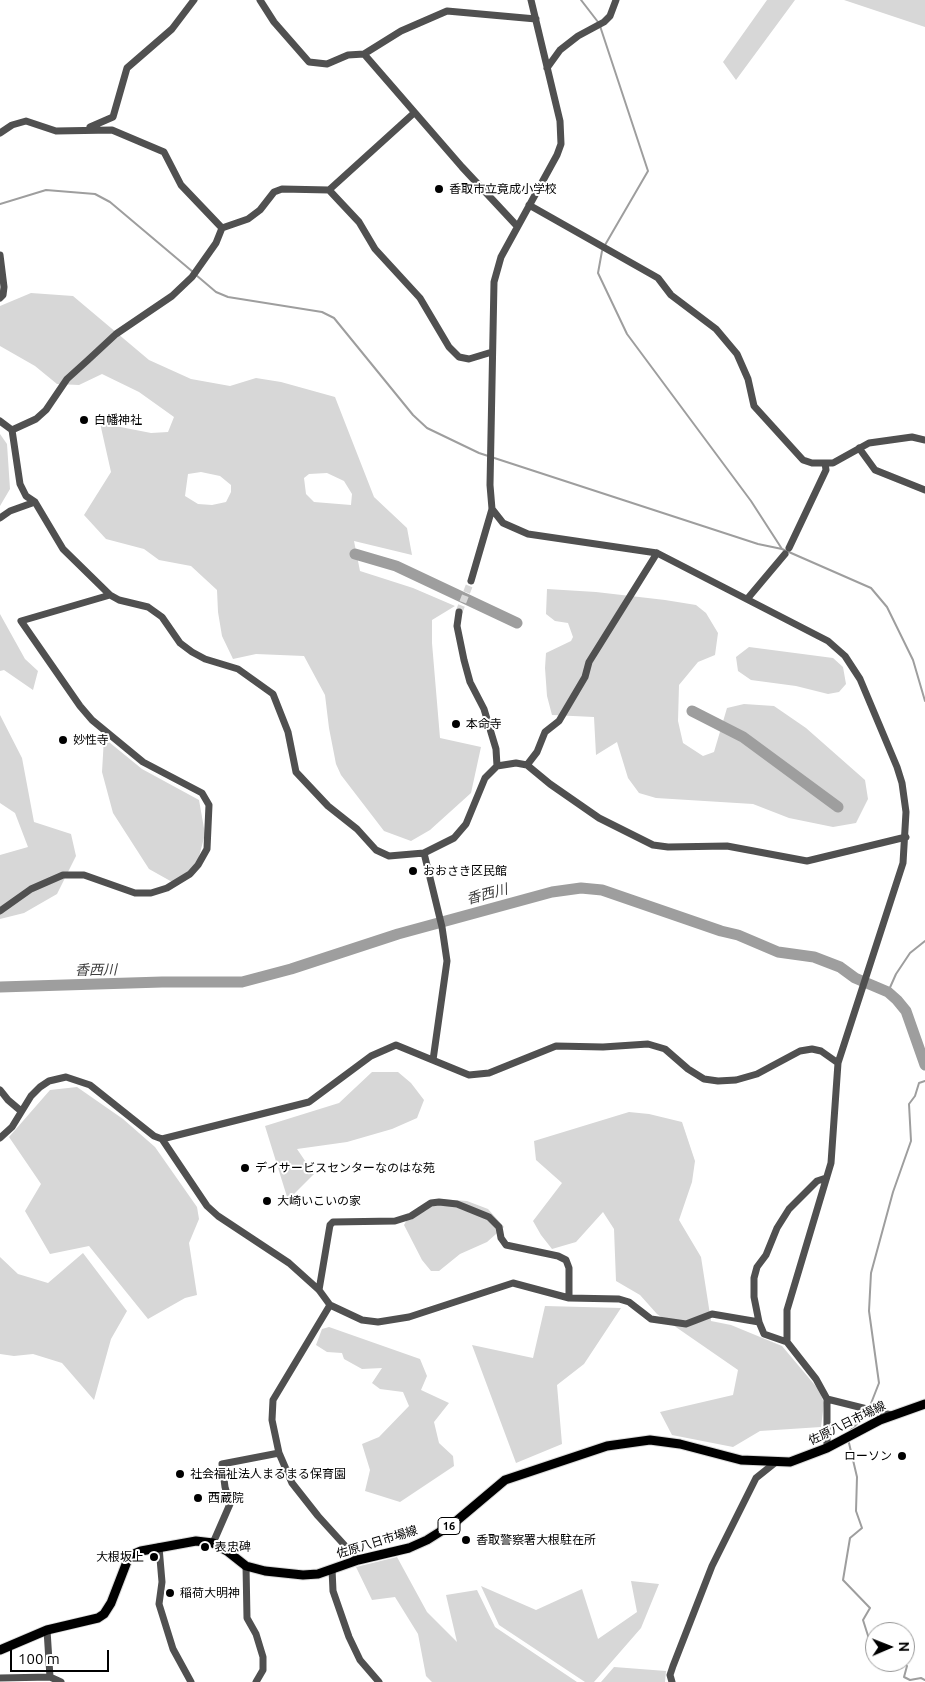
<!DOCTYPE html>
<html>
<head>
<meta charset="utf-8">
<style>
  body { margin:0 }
  #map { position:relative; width:925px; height:1682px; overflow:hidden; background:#fff; font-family:Ubuntu,sans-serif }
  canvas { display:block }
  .north { position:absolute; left:865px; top:1622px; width:50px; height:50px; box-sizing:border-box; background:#fff; border:1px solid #999; border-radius:50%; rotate:89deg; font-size:14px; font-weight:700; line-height:20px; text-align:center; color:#000 }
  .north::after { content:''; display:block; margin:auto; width:18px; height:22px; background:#000; clip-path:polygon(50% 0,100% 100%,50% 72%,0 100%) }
  .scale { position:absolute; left:10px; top:1650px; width:99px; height:22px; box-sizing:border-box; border:2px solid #000; border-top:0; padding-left:6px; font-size:15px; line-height:18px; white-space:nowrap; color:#000; -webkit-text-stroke:4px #fff; paint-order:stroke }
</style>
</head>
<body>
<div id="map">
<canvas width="925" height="1682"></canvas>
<div class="north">N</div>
<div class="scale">100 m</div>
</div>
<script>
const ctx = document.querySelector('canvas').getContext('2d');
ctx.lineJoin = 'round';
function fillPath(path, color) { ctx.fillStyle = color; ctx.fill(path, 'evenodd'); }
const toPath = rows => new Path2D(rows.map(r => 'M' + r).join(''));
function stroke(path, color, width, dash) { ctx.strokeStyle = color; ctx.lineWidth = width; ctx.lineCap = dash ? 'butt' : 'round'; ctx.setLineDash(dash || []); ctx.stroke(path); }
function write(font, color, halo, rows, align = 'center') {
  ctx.font = font + ' Ubuntu,"Noto Sans JP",sans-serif'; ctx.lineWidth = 4; ctx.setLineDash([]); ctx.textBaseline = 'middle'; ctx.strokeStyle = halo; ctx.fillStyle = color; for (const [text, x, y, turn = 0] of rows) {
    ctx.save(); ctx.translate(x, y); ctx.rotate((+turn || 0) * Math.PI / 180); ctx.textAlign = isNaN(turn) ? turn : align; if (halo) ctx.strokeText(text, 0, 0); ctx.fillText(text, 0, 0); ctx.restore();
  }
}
fillPath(toPath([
  [767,0,795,0,736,80,723,62],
  [844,0,925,0,925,27],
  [31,293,73,296,149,360,191,379,230,386,256,378,281,382,335,397,374,497,407,528,412,555,354,541,360,571,413,588,455,606,432,620,432,643,440,738,481,747,471,793,430,830,411,841,384,831,341,775,336,764,329,728,325,695,304,656,256,654,233,659,222,636,218,612,217,590,191,566,159,560,144,549,106,539,84,515,111,472,100,423,151,433,168,432,174,417,139,392,102,374,79,385,57,384,35,366,0,346,0,306],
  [201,472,220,476,231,485,231,492,226,502,212,505,198,504,185,496,188,474],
  [327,473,344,481,352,494,351,505,314,502,306,494,304,478,309,474],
  [0,434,7,444,10,489,0,506],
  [547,589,596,592,665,600,696,605,706,613,718,633,715,655,698,662,679,685,678,721,683,743,703,756,714,752,727,708,744,704,774,706,806,728,865,780,868,799,856,823,833,827,789,818,753,804,656,798,639,793,628,778,617,742,596,755,594,717,552,715,547,696,545,668,546,653,571,641,573,637,568,623,555,621,546,614],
  [0,614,25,659,38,671,33,690,4,670,0,671],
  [749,647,833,658,843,667,846,684,839,692,828,694,796,686,751,680,738,671,736,657],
  [0,715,22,758,34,822,71,834,76,856,57,894,24,913,0,919,0,855,28,847,15,813,0,803],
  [104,738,142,769,199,800,205,834,196,868,185,881,174,883,149,869,113,813,102,772],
  [372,1072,398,1072,411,1083,424,1100,417,1118,392,1129,347,1142,297,1149,314,1174,288,1200,265,1126,339,1103],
  [77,1087,123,1119,155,1147,197,1207,199,1219,189,1243,197,1295,185,1298,148,1319,89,1246,50,1254,25,1211,41,1184,9,1137,50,1090],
  [629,1112,649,1114,682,1122,695,1161,692,1182,679,1220,701,1257,711,1321,731,1325,782,1346,819,1390,824,1403,821,1427,760,1431,733,1447,672,1435,660,1412,733,1395,738,1370,657,1314,640,1295,616,1281,614,1229,603,1212,576,1242,552,1249,541,1235,533,1221,562,1183,536,1160,534,1141],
  [439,1199,467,1201,488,1209,504,1227,487,1242,460,1254,439,1271,431,1271,422,1260,404,1225,411,1212],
  [83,1253,127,1311,111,1339,94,1400,62,1363,33,1354,14,1356,0,1354,0,1257,18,1274,48,1283],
  [545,1306,621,1308,584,1364,557,1385,562,1444,516,1463,472,1345,533,1358],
  [329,1327,420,1359,427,1376,421,1390,449,1403,434,1422,439,1443,453,1456,454,1466,400,1502,365,1491,370,1470,362,1444,379,1437,409,1406,403,1392,380,1389,372,1383,382,1368,362,1369,344,1359,342,1353,327,1352,316,1345,322,1329],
  [397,1557,427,1612,457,1642,446,1595,477,1590,495,1627,577,1682,432,1682,426,1676,418,1634,395,1597,372,1600,356,1567],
  [631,1581,659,1584,641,1628,594,1682,585,1682,499,1625,481,1586,536,1610,582,1589,598,1639,637,1612],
  [614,1667,666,1671,665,1682,601,1682]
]), '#d7d7d7');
stroke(toPath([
  [581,0,598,22],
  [600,26,648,171,605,245],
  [0,204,46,190,95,194,110,202,193,272],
  [602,251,598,273,627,334,751,501,782,549],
  [196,275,216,292,228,297,322,312,334,318,413,415,427,428,479,453,758,544,782,549,871,588,887,607,913,660,925,701],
  [888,992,896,974,910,953,925,941],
  [870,1406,879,1383,869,1311,871,1273,893,1192,911,1141,909,1104,915,1096,919,1083,925,1081],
  [848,1433,867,1413],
  [849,1443,857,1477,856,1511,862,1528,850,1538,843,1580,870,1608,863,1620,870,1642,875,1647],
  [904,1662,907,1666,904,1677,910,1680,921,1678,925,1680]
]), '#9e9e9e', 2);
stroke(toPath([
  [355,554,396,566,517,623],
  [692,711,743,737,838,807],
  [0,987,162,982,242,982,291,969,398,934,552,892,581,888,602,890,721,931,738,935,778,952,814,957,840,967,855,978,888,992,897,1000,906,1011,925,1065]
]), '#9e9e9e', 11);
stroke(toPath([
  [459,612,471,581]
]), '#d9d9d9', 7, [7, 3.5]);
const major = toPath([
  [0,1650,47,1630,98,1618,104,1614,111,1603,128,1559,134,1554,141,1551,196,1541,213,1543,227,1551,246,1566,265,1571,303,1575,318,1574,358,1560,409,1548,427,1540,454,1523,505,1480,607,1446,650,1440,680,1444,741,1460,790,1462,827,1448,880,1420,925,1404]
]);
stroke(major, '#dbdbdb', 11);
stroke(toPath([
  [260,0,274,22,309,62,327,64,348,55,364,54,462,167,517,226],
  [364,54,401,31,447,11,536,19],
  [547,68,560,50,578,36,604,22,610,16,616,0],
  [90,127,113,117,127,68,172,29,194,0],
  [0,133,12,125,26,121,56,131,112,130,164,152,181,185,222,228],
  [329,190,359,222,375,249,420,298,449,347,459,357,469,359,492,352],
  [529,205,651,274,658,278,671,295,716,329,737,354,748,379,754,406,803,460,812,463,833,463,869,443,912,437,925,440],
  [222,228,248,219,260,210,274,192,282,189,329,190,414,113],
  [0,255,4,287,3,295,0,298],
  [0,421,12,430,20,484,26,496,35,502,63,549,110,595,119,600,148,607,162,617,180,643,192,652,205,659,238,669,273,694,288,732,296,772,328,806,357,829,376,850,389,856,424,853,454,838,466,824,485,778,497,766,516,763,527,765,550,784,599,818,653,845,668,847,727,846,807,861,906,837],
  [12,430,36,419,46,410,67,379,88,360,116,334,172,296,192,277,216,243,222,228],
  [859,448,875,470,925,490],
  [492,509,503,523,528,534,657,553,828,641,845,656,860,679,897,767,902,783,906,812,903,863,838,1063,831,1163,787,1310,787,1342,816,1379,827,1399,827,1448],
  [0,518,10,511,35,502],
  [789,548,826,470,825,463],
  [471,581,492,509,490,485,494,282,501,257,557,155,561,144,560,121,531,0],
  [748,598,785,554],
  [459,612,457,626,464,660,470,682,484,709,496,749,497,766],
  [527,765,537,752,545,732,559,721,585,677,589,662,657,553],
  [424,853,442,927,447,961,433,1060],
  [0,911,31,889,63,875,84,875,135,893,151,893,167,888,190,874,198,865,207,849,209,805,202,793,143,762,92,720,80,706,21,621,110,595],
  [0,1090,8,1100,21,1111],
  [0,1138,12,1127,31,1096,40,1087,49,1081,66,1077,90,1085,154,1136,162,1139,309,1102,371,1056,396,1045,469,1075,489,1073,556,1046,603,1047,648,1044,665,1049,688,1069,704,1079,718,1081,736,1080,757,1074,800,1051,812,1049,821,1051,838,1063],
  [162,1139,207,1206,218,1216,289,1263,319,1290,330,1305,362,1320,378,1322,409,1317,513,1283,569,1298,619,1299,629,1302,651,1319,686,1324,712,1314,759,1322],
  [319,1290,330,1225,333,1222,395,1221,411,1216,431,1203,439,1202,457,1204,489,1217,499,1227,501,1238,506,1245,558,1256,566,1260,569,1268,569,1298],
  [330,1305,273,1400,272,1420,279,1453,292,1483,318,1516,358,1560],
  [787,1342,764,1334,759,1322,754,1297,754,1278,757,1267,766,1255,777,1228,789,1209,817,1181,826,1178],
  [827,1399,891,1415],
  [213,1543,230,1504,225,1487,222,1464,279,1453],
  [159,1547,162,1582,159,1604,173,1649,191,1682],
  [246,1566,247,1618,256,1634,263,1657,263,1670,256,1682],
  [332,1569,333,1591,349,1637,360,1660,379,1682],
  [47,1630,50,1677],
  [0,1678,50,1677,61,1682],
  [672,1682,670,1675,673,1666,712,1566,756,1478,776,1462]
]), '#505050', 7);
stroke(major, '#000', 9);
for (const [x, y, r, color] of [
  [439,189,5,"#000"],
  [84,420,5,"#000"],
  [456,724,5,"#000"],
  [63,740,5,"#000"],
  [413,871,5,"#000"],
  [245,1168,5,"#000"],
  [267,1201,5,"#000"],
  [902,1456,5,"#000"],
  [180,1474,5,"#000"],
  [198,1498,5,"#000"],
  [466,1540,5,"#000"],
  [205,1547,5,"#000"],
  [154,1557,5,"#000"],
  [170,1593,5,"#000"]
]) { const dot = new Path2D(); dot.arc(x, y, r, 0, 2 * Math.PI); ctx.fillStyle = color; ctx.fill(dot); stroke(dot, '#fff', 2); }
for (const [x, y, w] of [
  [449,1526,22]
]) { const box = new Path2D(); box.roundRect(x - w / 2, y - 8.5, w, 17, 4); ctx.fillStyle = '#fff'; ctx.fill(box); stroke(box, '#000', 1); }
write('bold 11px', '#000', null, [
  ["16",449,1526]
]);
write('12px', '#000', '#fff', [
  ["香取市立竟成小学校",449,189],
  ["白幡神社",94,420],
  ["本命寺",466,724],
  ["妙性寺",73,740],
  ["おおさき区民館",423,871],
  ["デイサービスセンターなのはな苑",255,1168],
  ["大崎いこいの家",277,1201],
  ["ローソン",892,1456,"right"],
  ["社会福祉法人まるまる保育園",190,1474],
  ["西蔵院",208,1498],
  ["香取警察署大根駐在所",476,1540],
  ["表忠碑",215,1547],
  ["大根坂上",144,1557,"right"],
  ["稲荷大明神",180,1593]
], 'left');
write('12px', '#000', '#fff', [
  ["佐原八日市場線",847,1423,-26],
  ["佐原八日市場線",377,1542,-17]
]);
write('italic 14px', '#3f3f3f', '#fff', [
  ["香西川",487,894,-15],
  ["香西川",96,970,-1]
]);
</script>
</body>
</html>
